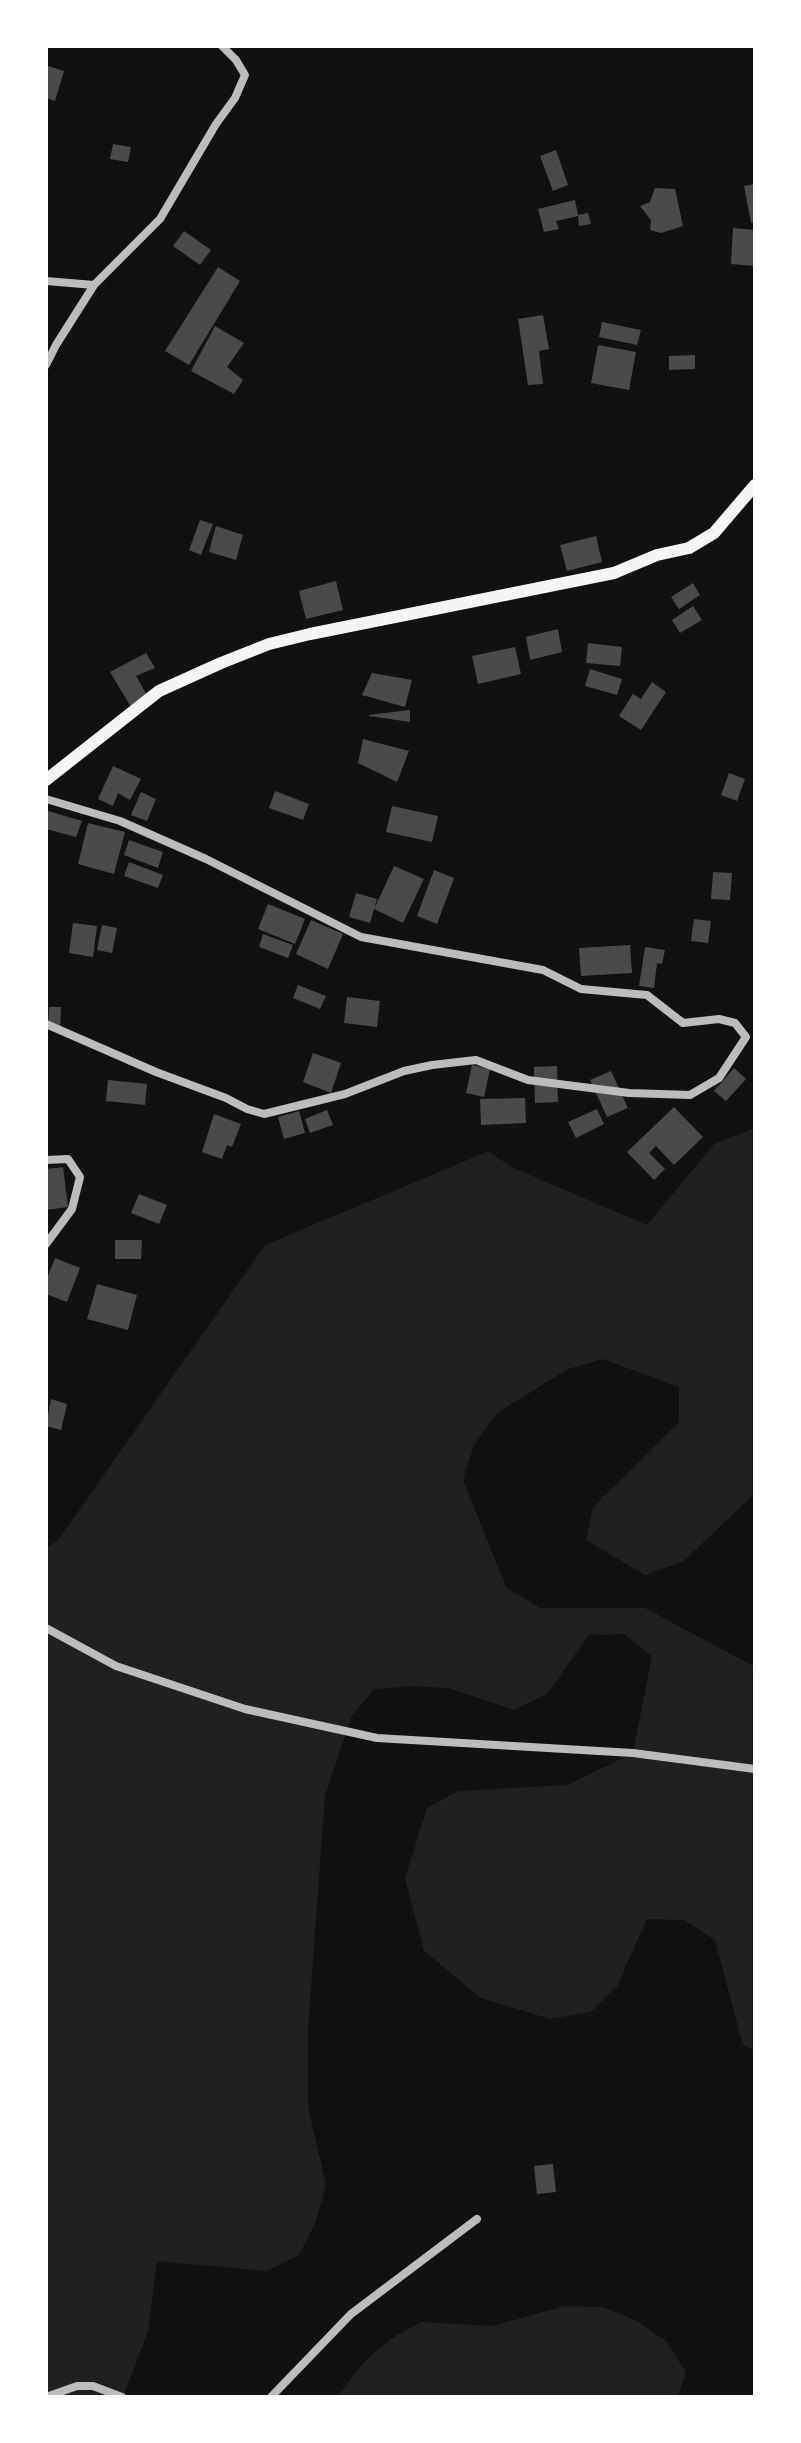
<!DOCTYPE html>
<html>
<head>
<meta charset="utf-8">
<style>
  body { margin:0 }
  #map { position:relative; width:801px; height:2443px; overflow:hidden; background:#111; font-family:"Golos Text",sans-serif }
  canvas { display:block }
  .frame { position:absolute; inset:0; border:48px solid #fff; pointer-events:none }
</style>
</head>
<body>
<div id="map">
<canvas width="801" height="2443"></canvas>
<div class="frame"></div>
</div>
<script>
const ctx = document.querySelector('canvas').getContext('2d');
ctx.lineJoin = 'round';
function fillPath(path, color) { ctx.fillStyle = color; ctx.fill(path, 'evenodd'); }
const toPath = rows => new Path2D(rows.map(r => 'M' + r).join(''));
function stroke(path, color, width, dash) { ctx.strokeStyle = color; ctx.lineWidth = width; ctx.lineCap = dash ? 'butt' : 'round'; ctx.setLineDash(dash || []); ctx.stroke(path); }
fillPath(toPath([
  [755,1128,755,1493,684,1561,645,1575,586,1540,593,1507,679,1422,679,1387,603,1359,568,1369,497,1413,474,1445,463,1480,506,1587,540,1608,645,1608,755,1667,755,2050,743,2045,715,1940,684,1920,647,1919,617,1986,591,2012,550,2019,481,1998,424,1951,405,1878,427,1808,458,1791,567,1785,633,1753,652,1656,624,1634,589,1635,547,1694,514,1710,448,1688,412,1686,374,1689,351,1717,325,1795,308,2029,308,2107,326,2185,315,2224,299,2255,267,2271,157,2261,148,2331,123,2397,46,2397,46,1549,59,1539,265,1245,489,1151,511,1167,647,1225,714,1144],
  [565,2306,603,2307,637,2321,666,2341,686,2372,678,2397,337,2397,365,2361,391,2339,421,2322,493,2326]
]), '#202020');
fillPath(toPath([
  [48,66,64,71,55,101,46,98],
  [113,144,131,147,128,162,110,159],
  [556,150,568,185,553,191,540,156],
  [755,184,755,222,751,223,744,186],
  [655,188,675,189,683,226,661,233,650,230,651,220,640,206,650,202],
  [575,200,578,215,588,213,591,224,579,226,578,216,556,221,559,229,544,232,538,209],
  [733,228,755,230,755,266,731,264],
  [184,231,211,250,200,265,173,246],
  [218,267,240,281,189,365,165,351],
  [543,315,549,349,539,351,543,384,528,385,518,319],
  [602,322,641,330,637,345,599,337],
  [215,326,244,343,227,367,243,380,234,394,191,371],
  [598,345,636,352,629,390,591,383],
  [695,355,695,369,669,370,669,356],
  [200,520,213,524,201,555,189,550],
  [216,526,243,535,236,560,209,552],
  [596,536,602,562,567,571,560,545],
  [336,581,343,610,306,619,299,591],
  [693,583,700,595,679,609,671,597],
  [693,606,702,620,680,633,672,620],
  [558,629,562,652,530,660,526,637],
  [588,643,622,647,620,666,586,663],
  [515,647,521,674,478,684,472,656],
  [146,653,155,668,136,676,148,697,131,707,110,672],
  [590,669,622,679,617,695,585,686],
  [372,673,412,680,405,707,362,695],
  [652,682,666,692,641,730,619,716,633,694,641,699],
  [410,710,410,722,369,716,369,715],
  [363,739,409,751,397,782,358,763],
  [113,766,141,779,130,800,118,793,113,806,98,799],
  [729,773,745,779,737,801,721,795],
  [275,791,309,804,303,820,269,808],
  [141,792,156,799,147,821,131,815],
  [392,806,438,816,432,842,386,832],
  [48,811,82,821,76,837,46,829],
  [88,823,125,832,114,874,78,864],
  [129,840,163,852,158,868,124,855],
  [129,862,163,875,158,888,124,876],
  [394,866,424,879,403,923,374,909],
  [434,870,454,878,437,924,417,916],
  [713,872,732,873,730,900,711,899],
  [356,893,377,899,370,923,349,917],
  [268,904,305,919,295,944,258,929],
  [694,919,711,921,708,943,691,941],
  [311,920,343,934,328,969,296,954],
  [73,923,97,926,93,957,69,953],
  [102,925,117,928,112,953,97,950],
  [263,934,293,945,288,958,259,947],
  [630,945,632,973,581,976,579,948],
  [645,947,665,950,662,964,657,963,654,988,639,986],
  [298,985,326,996,320,1009,293,998],
  [347,997,380,1001,377,1027,344,1023],
  [49,1007,61,1007,60,1030,48,1029],
  [313,1053,341,1063,331,1093,303,1082],
  [472,1065,490,1069,484,1097,466,1093],
  [557,1066,558,1102,535,1103,534,1067],
  [734,1068,746,1079,726,1101,714,1091],
  [611,1071,628,1108,607,1117,590,1080],
  [108,1080,147,1084,145,1105,106,1101],
  [525,1098,526,1123,481,1125,480,1099],
  [674,1107,703,1137,674,1165,656,1146,649,1153,665,1169,654,1180,627,1152],
  [597,1109,604,1124,576,1138,568,1122],
  [327,1110,333,1125,310,1133,305,1119],
  [299,1111,305,1133,284,1139,278,1117],
  [214,1114,241,1124,232,1147,227,1145,222,1159,202,1152],
  [63,1167,68,1207,46,1210,46,1169],
  [139,1194,167,1205,159,1224,131,1213],
  [115,1240,142,1240,141,1259,115,1259],
  [55,1258,80,1268,67,1302,46,1294,46,1281],
  [97,1284,137,1295,128,1330,87,1319],
  [51,1399,67,1404,61,1430,46,1426],
  [553,2164,556,2192,537,2194,534,2166]
]), '#4a4a4a');
stroke(toPath([
  [46,281,94,285],
  [46,365,56,345,94,285,160,219,216,124,235,98,245,75,236,60,222,46],
  [46,799,120,821,206,859,361,937,543,970,581,989,647,995,683,1023,719,1019,735,1023,746,1037,719,1078,690,1095,629,1093,528,1080,476,1060,432,1065,404,1071,345,1094,264,1114,247,1109,226,1098,156,1072,46,1024],
  [46,1160,68,1159,80,1177,72,1209,46,1244],
  [46,1628,116,1666,245,1709,377,1738,633,1753,755,1769],
  [46,2397,77,2386,93,2386,122,2397],
  [271,2397,351,2314,477,2219]
]), '#bcbcbc', 8);
stroke(toPath([
  [46,780,159,691,221,663,269,644,310,634,614,573,657,555,689,548,714,533,755,485]
]), '#f5f5f5', 12);
</script>
</body>
</html>
